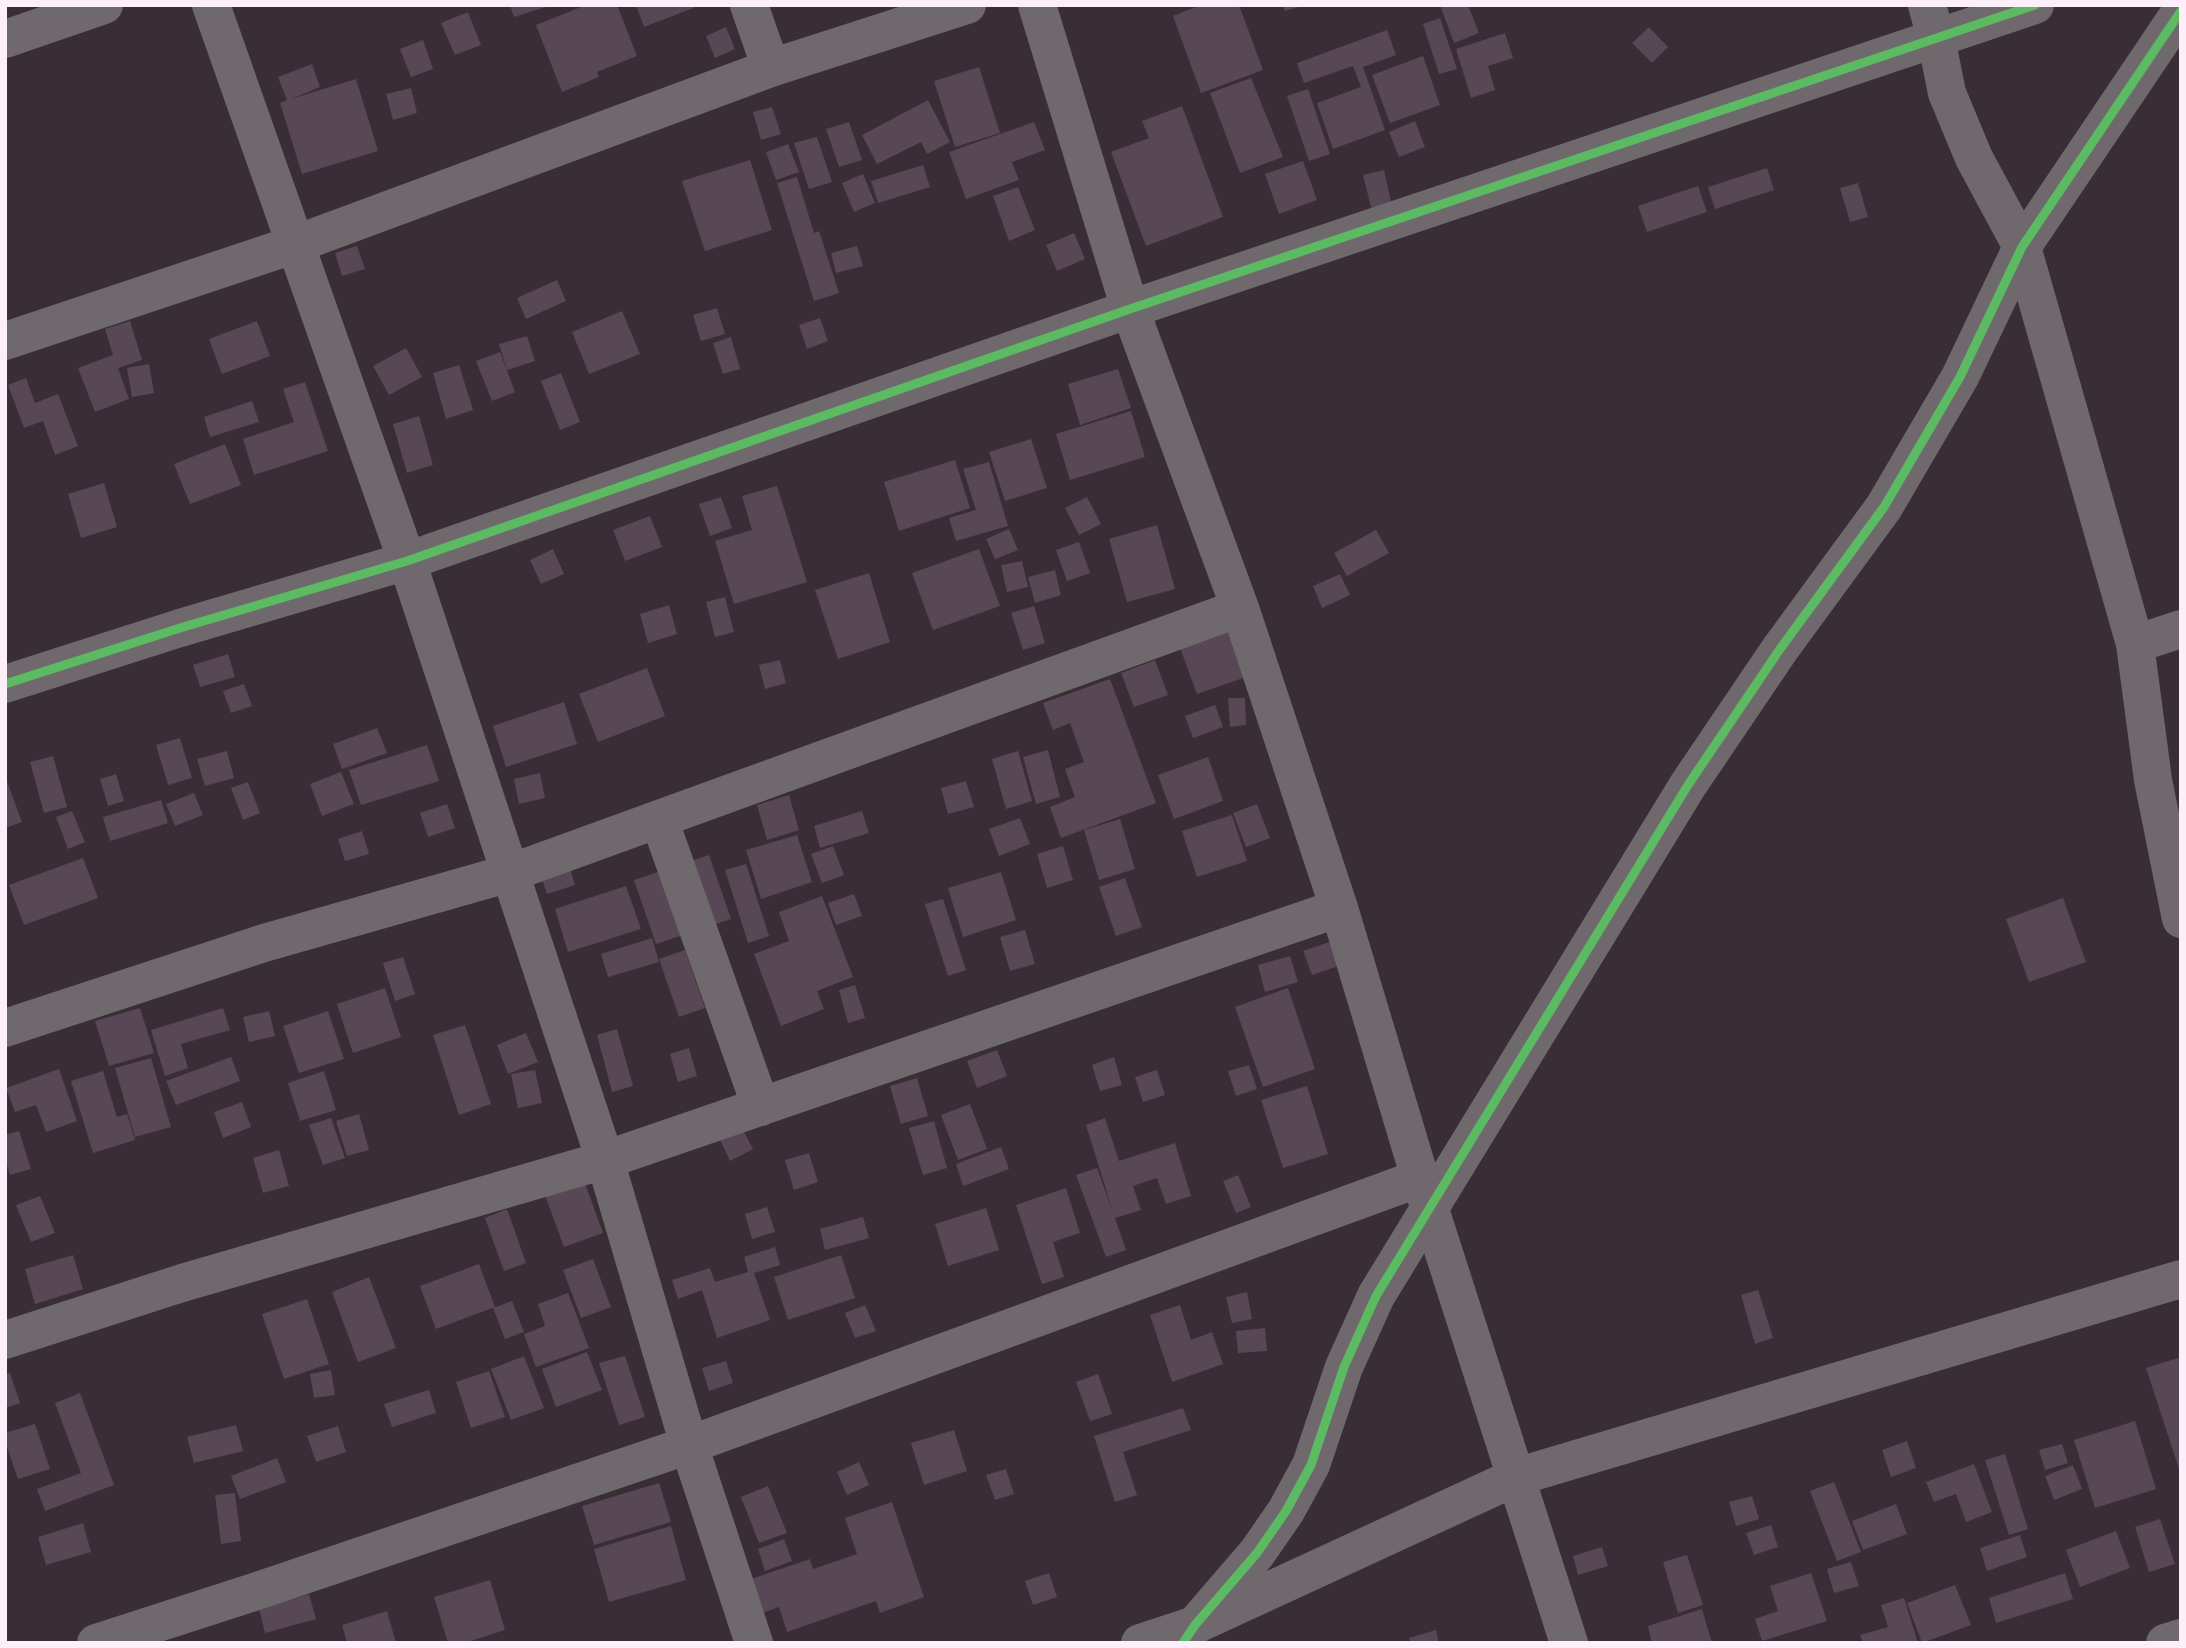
<!DOCTYPE html>
<html>
<head>
<meta charset="utf-8">
<style>
  body { margin:0 }
  #map { position:relative; width:2186px; height:1648px; overflow:hidden; background:#392e36; font-family:"Public Sans",sans-serif }
  canvas { display:block }
  .frame { position:absolute; inset:0; border:7px solid #fceff9; pointer-events:none }
</style>
</head>
<body>
<div id="map">
<canvas width="2186" height="1648"></canvas>
<div class="frame"></div>
</div>
<script>
const ctx = document.querySelector('canvas').getContext('2d');
ctx.lineJoin = 'round';
function fillPath(path, color) { ctx.fillStyle = color; ctx.fill(path, 'evenodd'); }
const toPath = rows => new Path2D(rows.map(r => 'M' + r).join(''));
function stroke(path, color, width, dash) { ctx.strokeStyle = color; ctx.lineWidth = width; ctx.lineCap = dash ? 'butt' : 'round'; ctx.setLineDash(dash || []); ctx.stroke(path); }
fillPath(toPath([
  [510,5,549,5,549,6,514,17],
  [586,5,617,5,637,56,597,72,599,77,562,92,536,25],
  [636,5,701,5,644,27],
  [1201,5,1239,5,1263,70,1201,93,1173,16],
  [1283,5,1302,5,1302,6,1285,11],
  [1440,5,1468,5,1479,33,1454,43],
  [468,12,481,45,455,55,441,23],
  [1440,18,1457,69,1439,74,1423,24],
  [726,27,735,49,715,58,706,36],
  [1649,27,1668,47,1652,63,1632,43],
  [1387,30,1396,55,1363,67,1385,130,1333,149,1317,103,1361,87,1353,66,1304,83,1297,63],
  [1505,33,1513,58,1488,66,1495,90,1471,98,1456,49],
  [423,40,433,69,411,77,400,49],
  [1423,56,1440,105,1390,123,1372,75],
  [312,64,320,87,291,99,356,79,378,151,302,174,280,103,287,100,278,77],
  [979,67,1000,133,955,147,934,81],
  [1251,78,1283,157,1240,173,1210,93],
  [411,88,417,113,393,120,386,94],
  [1308,89,1330,154,1309,161,1287,96],
  [928,100,950,142,927,154,921,142,877,164,862,135],
  [1182,106,1223,217,1146,246,1111,152,1149,138,1142,121],
  [772,107,781,134,761,140,753,112],
  [1415,121,1425,147,1399,157,1389,132],
  [849,122,862,160,839,167,826,129],
  [1034,122,1045,150,1012,162,1019,180,966,199,949,152],
  [817,137,832,182,809,189,794,143],
  [788,144,799,172,776,180,766,152],
  [750,160,772,230,705,251,682,181],
  [1303,161,1317,200,1279,214,1265,174],
  [923,165,930,187,878,203,871,181],
  [1767,168,1774,190,1715,209,1708,187],
  [1384,170,1392,206,1372,211,1363,175],
  [863,174,875,203,854,212,842,183],
  [797,177,814,233,819,231,839,293,814,301,777,183],
  [1858,183,1868,217,1850,222,1840,188],
  [1698,186,1707,212,1647,232,1638,206],
  [1018,187,1035,230,1009,241,993,196],
  [1074,233,1085,259,1057,271,1046,245],
  [357,246,365,269,342,276,335,253],
  [857,246,863,266,836,273,831,253],
  [557,280,566,301,526,319,517,298],
  [717,308,725,334,701,341,693,315],
  [622,311,640,354,589,374,572,332],
  [820,318,828,341,807,349,799,325],
  [130,321,142,360,118,368,129,399,95,412,78,368,113,355,105,329],
  [257,321,270,356,222,374,209,339],
  [527,336,535,361,507,370,499,344],
  [731,337,740,369,723,374,713,343],
  [406,348,422,377,389,395,373,366],
  [500,352,515,392,492,401,476,361],
  [149,364,154,393,132,397,127,368],
  [459,365,473,410,446,419,433,373],
  [1118,369,1131,408,1080,425,1068,384],
  [561,373,580,422,560,430,541,381],
  [26,378,35,403,58,394,78,446,55,455,43,421,24,428,8,385],
  [305,382,328,451,254,475,243,439,294,422,283,389],
  [252,401,259,422,210,437,204,417],
  [1131,411,1145,457,1070,480,1056,434],
  [419,416,433,465,407,473,393,424],
  [1031,439,1047,488,1005,501,989,452],
  [225,444,241,485,190,504,174,464],
  [955,460,970,508,899,531,884,482],
  [989,462,1008,526,956,541,949,518,976,510,963,469],
  [104,483,117,527,81,538,68,494],
  [777,486,807,582,734,604,715,541,752,530,742,496],
  [721,497,732,528,710,536,699,504],
  [1087,497,1101,524,1079,535,1065,508],
  [650,516,662,547,625,561,613,530],
  [1157,525,1175,589,1127,602,1109,539],
  [1009,529,1018,550,995,559,986,539],
  [1376,530,1389,553,1347,576,1334,553],
  [1079,542,1090,573,1067,581,1056,550],
  [553,549,564,574,541,584,530,560],
  [979,549,1000,606,933,630,912,573],
  [1022,561,1028,587,1007,592,1001,565],
  [1055,570,1061,595,1035,603,1028,577],
  [869,573,890,642,838,659,815,590],
  [1340,574,1350,595,1322,608,1313,586],
  [725,597,734,632,715,637,706,602],
  [669,605,677,634,648,643,640,614],
  [1034,606,1045,643,1023,650,1011,613],
  [1229,628,1246,677,1197,694,1179,645],
  [228,654,235,677,200,687,193,665],
  [780,660,786,683,765,689,759,665],
  [1155,660,1168,695,1134,707,1121,673],
  [647,668,665,716,598,742,579,694],
  [1110,679,1156,803,1061,838,1050,807,1075,797,1065,769,1084,762,1070,723,1053,730,1043,703],
  [244,684,252,706,231,713,223,691],
  [1228,698,1245,698,1246,725,1230,727],
  [564,702,577,744,506,767,493,726],
  [1215,705,1223,727,1193,738,1185,716],
  [377,728,387,753,342,769,333,744],
  [180,738,192,778,168,785,156,745],
  [427,745,439,781,361,805,349,770],
  [1048,750,1060,797,1036,804,1023,757],
  [227,751,234,778,205,786,197,759],
  [1018,751,1032,801,1006,809,992,759],
  [53,756,67,807,44,813,30,762],
  [1208,757,1223,801,1174,819,1158,775],
  [341,772,354,804,322,816,310,784],
  [540,773,545,798,519,804,514,779],
  [116,774,124,801,108,806,100,779],
  [5,776,22,822,5,828],
  [966,781,974,807,948,814,941,788],
  [248,782,260,813,243,820,231,788],
  [194,793,203,815,175,826,166,804],
  [789,795,799,830,767,840,757,805],
  [161,800,168,823,110,841,103,817],
  [447,804,455,828,428,837,420,813],
  [1257,804,1270,838,1246,847,1233,813],
  [72,811,85,842,68,849,56,817],
  [862,811,869,833,820,848,814,826],
  [1232,815,1247,861,1197,877,1182,831],
  [1020,818,1030,844,999,856,989,829],
  [1120,819,1135,869,1099,880,1084,830],
  [362,831,369,854,345,861,338,839],
  [797,835,812,882,761,899,746,850],
  [833,846,844,875,822,883,811,854],
  [1063,846,1073,880,1047,888,1037,854],
  [709,855,731,919,656,944,634,880],
  [83,858,98,898,24,925,9,885],
  [567,859,575,885,547,894,538,868],
  [746,864,769,936,748,943,725,870],
  [1001,872,1016,920,963,937,948,888],
  [1125,878,1142,927,1116,936,1099,887],
  [626,886,641,929,568,952,555,909],
  [854,894,862,916,836,925,828,903],
  [822,896,853,977,817,991,824,1009,781,1026,754,954,789,941,779,912],
  [2063,898,2086,962,2029,982,2006,919],
  [943,899,966,970,948,976,925,904],
  [1025,930,1035,964,1010,971,1000,937],
  [652,938,659,962,608,977,601,954],
  [1341,938,1350,962,1312,975,1303,951],
  [685,950,705,1008,679,1017,659,959],
  [1290,956,1298,982,1265,992,1258,965],
  [403,957,415,994,395,1001,383,963],
  [855,985,865,1018,848,1023,839,990],
  [385,988,401,1037,353,1053,337,1004],
  [1288,988,1315,1069,1263,1087,1235,1007],
  [140,1008,154,1053,109,1066,95,1021],
  [223,1008,230,1030,181,1044,188,1068,165,1076,151,1030],
  [269,1011,275,1036,249,1042,243,1017],
  [328,1011,344,1059,299,1073,283,1026],
  [465,1025,491,1104,459,1115,433,1035],
  [617,1029,633,1086,612,1092,597,1035],
  [526,1033,538,1062,508,1074,497,1045],
  [689,1048,697,1076,678,1082,670,1054],
  [997,1050,1007,1076,977,1088,967,1061],
  [231,1057,240,1081,176,1105,166,1081],
  [1114,1057,1122,1085,1100,1091,1092,1065],
  [151,1058,171,1127,135,1137,115,1068],
  [1249,1065,1257,1089,1236,1096,1228,1071],
  [59,1069,77,1121,46,1132,36,1105,15,1112,6,1088],
  [535,1070,542,1103,518,1108,511,1074],
  [1157,1070,1165,1095,1143,1102,1135,1077],
  [103,1071,117,1117,127,1114,135,1140,93,1153,71,1081],
  [324,1071,336,1110,300,1121,288,1083],
  [917,1078,928,1116,901,1124,890,1086],
  [1307,1086,1328,1154,1283,1168,1261,1100],
  [242,1102,251,1127,223,1138,214,1112],
  [970,1104,987,1149,958,1160,941,1115],
  [359,1114,369,1150,347,1156,336,1121],
  [331,1118,345,1158,323,1165,309,1125],
  [1105,1118,1119,1161,1175,1143,1191,1196,1166,1204,1157,1178,1133,1186,1141,1210,1115,1218,1126,1250,1106,1257,1076,1175,1097,1168,1113,1212,1086,1125],
  [934,1121,947,1168,923,1175,909,1128],
  [742,1128,753,1149,730,1161,720,1140],
  [19,1131,31,1169,10,1175,5,1159,5,1135],
  [1001,1147,1009,1169,963,1186,956,1164],
  [279,1150,289,1186,263,1193,253,1158],
  [809,1153,818,1182,794,1190,785,1160],
  [582,1175,603,1233,564,1247,543,1190],
  [1238,1175,1251,1207,1236,1213,1223,1181],
  [1066,1188,1080,1233,1053,1242,1064,1277,1042,1284,1016,1205],
  [40,1196,55,1233,31,1242,16,1205],
  [767,1207,775,1232,752,1239,745,1214],
  [986,1208,999,1250,948,1266,935,1224],
  [507,1209,526,1263,504,1271,485,1218],
  [863,1217,869,1238,825,1250,820,1229],
  [775,1247,780,1265,754,1273,770,1320,717,1338,702,1290,678,1299,672,1280,710,1268,715,1282,748,1272,744,1257],
  [73,1255,83,1289,35,1304,25,1269],
  [841,1255,855,1298,788,1320,774,1277],
  [593,1259,611,1307,581,1318,563,1270],
  [479,1264,495,1307,436,1329,420,1286],
  [369,1277,396,1348,358,1362,332,1292],
  [1758,1290,1773,1338,1755,1344,1741,1295],
  [1247,1292,1252,1319,1232,1323,1226,1297],
  [568,1293,589,1348,536,1367,524,1334,545,1326,538,1304],
  [307,1299,329,1364,284,1379,262,1314],
  [512,1301,524,1332,505,1339,493,1308],
  [865,1305,876,1331,855,1338,845,1313],
  [1180,1305,1191,1340,1212,1332,1223,1364,1172,1382,1150,1315],
  [1265,1328,1267,1351,1238,1353,1236,1331],
  [587,1352,602,1390,556,1407,542,1369],
  [524,1356,544,1408,511,1420,491,1369],
  [625,1356,645,1417,619,1425,599,1363],
  [2181,1357,2181,1472,2180,1472,2146,1368],
  [726,1361,733,1383,709,1391,702,1368],
  [331,1370,335,1395,314,1398,310,1374],
  [489,1371,505,1417,471,1428,456,1382],
  [10,1373,20,1403,5,1408,5,1374],
  [1098,1374,1112,1414,1090,1421,1076,1382],
  [429,1390,436,1413,392,1427,384,1404],
  [80,1393,114,1485,45,1511,37,1489,81,1473,55,1403],
  [1183,1408,1191,1430,1123,1452,1137,1495,1115,1502,1094,1436],
  [2135,1421,2156,1489,2095,1508,2074,1440],
  [35,1424,50,1469,18,1479,5,1441,5,1433],
  [236,1425,243,1451,194,1463,187,1437],
  [338,1426,346,1452,316,1462,307,1436],
  [954,1430,967,1471,924,1485,911,1443],
  [1907,1441,1916,1468,1891,1477,1882,1450],
  [2062,1444,2068,1463,2045,1470,2039,1450],
  [2005,1454,2028,1529,2009,1535,1985,1460],
  [277,1458,286,1482,240,1499,231,1476],
  [859,1462,869,1485,847,1495,837,1472],
  [1974,1464,1992,1512,1966,1522,1956,1494,1934,1502,1926,1482],
  [2073,1465,2082,1489,2054,1500,2045,1476],
  [1006,1469,1014,1494,995,1500,986,1475],
  [1834,1482,1861,1552,1837,1561,1810,1491],
  [659,1483,671,1522,594,1545,582,1506],
  [768,1486,787,1533,759,1543,741,1497],
  [235,1493,241,1541,221,1544,215,1495],
  [1752,1496,1759,1519,1736,1526,1729,1502],
  [892,1502,924,1597,880,1613,876,1601,787,1632,779,1607,762,1613,751,1579,810,1559,813,1569,857,1554,845,1518],
  [1896,1504,1907,1534,1863,1550,1852,1521],
  [2160,1519,2175,1564,2149,1572,2135,1527],
  [83,1523,91,1552,46,1565,38,1537],
  [1771,1525,1778,1547,1754,1555,1746,1533],
  [671,1526,686,1580,609,1602,594,1549],
  [2116,1531,2130,1568,2080,1587,2066,1550],
  [2020,1535,2027,1557,1987,1571,1980,1548],
  [784,1539,792,1561,765,1571,758,1549],
  [1602,1547,1608,1566,1578,1575,1573,1556],
  [1687,1555,1703,1605,1678,1613,1663,1562],
  [1851,1562,1859,1586,1834,1593,1827,1569],
  [1049,1573,1057,1597,1033,1605,1025,1581],
  [1811,1573,1827,1621,1762,1641,1755,1619,1778,1611,1770,1586],
  [2065,1573,2073,1599,1996,1623,1989,1598],
  [490,1580,505,1630,464,1643,448,1643,434,1597],
  [1955,1585,1971,1625,1922,1643,1907,1603],
  [309,1594,316,1619,265,1633,259,1609],
  [1904,1598,1918,1643,1863,1643,1860,1635,1888,1627,1881,1605],
  [1702,1609,1712,1643,1652,1643,1648,1626],
  [387,1611,396,1643,347,1643,342,1625],
  [1436,1630,1439,1643,1410,1643,1409,1638]
]), '#584755');
stroke(toPath([
  [211,5,407,561,605,1160,689,1445,754,1643],
  [749,5,771,68],
  [1037,5,1130,309,1240,608,1339,908,1420,1178,1569,1643],
  [1927,5,1936,38,1947,93,1974,158,2022,247,2135,644,2153,780,2181,919],
  [5,39,104,5],
  [5,341,296,244,771,68,967,5],
  [2135,644,2181,629],
  [5,684,180,628,407,561,1130,309,2035,5],
  [659,819,761,1107],
  [5,1028,264,943,510,873,1240,608],
  [5,1340,182,1283,605,1160,1339,908],
  [96,1643,257,1591,689,1445,1420,1178],
  [1140,1643,1195,1625,1516,1477,2181,1279],
  [1183,1643,1195,1625,1257,1553,1286,1511,1311,1465,1344,1367,1376,1296,1688,785,1780,649,1884,507,1960,377,2022,247,2181,11],
  [2165,1643,2181,1638]
]), '#6f696d', 38);
stroke(toPath([
  [5,684,180,628,407,561,1130,309,2035,5],
  [1183,1643,1195,1625,1257,1553,1286,1511,1311,1465,1344,1367,1376,1296,1688,785,1780,649,1884,507,1960,377,2022,247,2181,11]
]), '#5cba63', 9);
</script>
</body>
</html>
